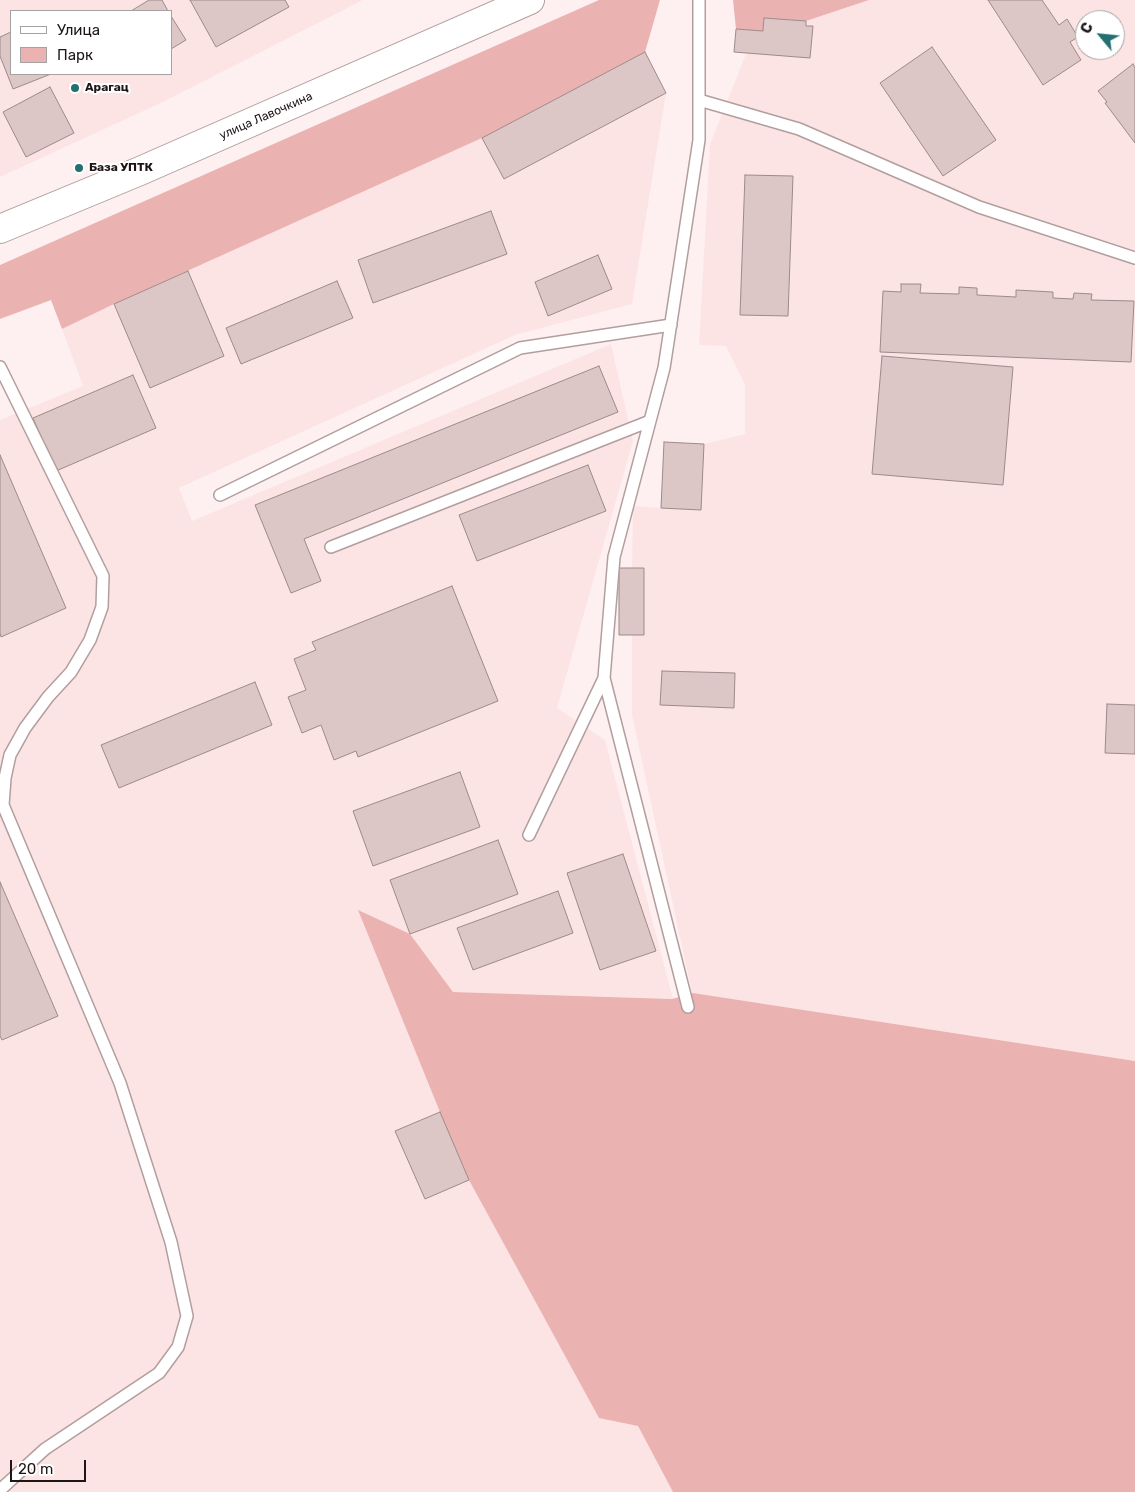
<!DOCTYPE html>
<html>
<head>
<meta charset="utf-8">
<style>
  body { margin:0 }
  #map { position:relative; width:1135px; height:1492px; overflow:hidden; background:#fef0f0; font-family:Rubik,sans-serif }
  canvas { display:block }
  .legend { position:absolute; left:10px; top:10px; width:162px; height:65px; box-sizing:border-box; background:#fff; border:1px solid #a5a2a2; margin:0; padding:6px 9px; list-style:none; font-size:15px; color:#1e1616 }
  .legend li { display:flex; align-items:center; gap:10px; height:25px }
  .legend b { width:25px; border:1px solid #a5a2a2 }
  .north { position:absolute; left:1075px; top:10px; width:50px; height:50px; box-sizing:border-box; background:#fff; border:1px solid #a5a2a2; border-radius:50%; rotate:298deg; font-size:14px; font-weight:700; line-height:20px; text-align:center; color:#1e1616 }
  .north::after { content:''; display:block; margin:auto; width:18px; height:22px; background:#246f72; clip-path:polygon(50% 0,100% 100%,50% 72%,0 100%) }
  .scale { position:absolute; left:10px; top:1460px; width:76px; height:22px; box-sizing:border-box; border:2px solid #1e1616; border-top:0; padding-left:6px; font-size:15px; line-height:18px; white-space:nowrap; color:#1e1616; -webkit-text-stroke:4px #fff; paint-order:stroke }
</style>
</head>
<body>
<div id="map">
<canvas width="1135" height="1492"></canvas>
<ul class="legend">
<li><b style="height:6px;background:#fff"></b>Улица</li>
<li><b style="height:14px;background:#ebb2b2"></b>Парк</li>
</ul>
<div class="north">С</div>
<div class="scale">20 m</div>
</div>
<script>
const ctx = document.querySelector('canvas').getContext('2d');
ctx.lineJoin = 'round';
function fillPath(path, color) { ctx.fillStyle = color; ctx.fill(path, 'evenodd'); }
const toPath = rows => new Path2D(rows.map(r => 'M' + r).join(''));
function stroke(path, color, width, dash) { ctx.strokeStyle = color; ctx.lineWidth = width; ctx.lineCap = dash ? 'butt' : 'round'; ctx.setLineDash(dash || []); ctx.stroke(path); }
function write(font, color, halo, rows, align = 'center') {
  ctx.font = font + ' Rubik,sans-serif'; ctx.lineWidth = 4; ctx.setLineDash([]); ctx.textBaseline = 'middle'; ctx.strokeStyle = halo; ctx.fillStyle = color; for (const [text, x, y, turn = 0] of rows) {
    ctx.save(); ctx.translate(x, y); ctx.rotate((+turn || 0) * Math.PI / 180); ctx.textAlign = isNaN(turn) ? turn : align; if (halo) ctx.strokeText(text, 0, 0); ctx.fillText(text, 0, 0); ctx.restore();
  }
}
fillPath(toPath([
  [0,0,363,0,163,102,0,177],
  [11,11,171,11,171,74,11,74],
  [869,0,1135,0,1135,1061,692,993,632,715,632,635,619,635,619,568,632,568,633,506,661,508,664,442,704,444,745,434,745,385,726,346,699,345,710,144,746,54,734,52,736,29,763,31,764,18,806,21],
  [1085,20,1115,20,1115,50,1085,50],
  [645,52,666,93,632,304,515,335,179,488,192,521,611,344,633,441,557,708,605,740,673,999,453,992,410,934,638,1426,673,1492,0,1492,0,420,83,386,62,329,114,304,482,138]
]), '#fde4e4');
fillPath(toPath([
  [599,0,660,0,645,52,482,138,114,304,62,329,51,300,0,319,0,265],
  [733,0,869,0,806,21,764,18,763,31,736,29],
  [358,910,410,934,453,992,672,999,693,993,1135,1061,1135,1492,673,1492,638,1426,599,1418,469,1180,440,1112]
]), '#ebb2b2');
const building = toPath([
  [149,0,162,0,168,11,131,11,149,0],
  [190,0,285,0,289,7,216,47,190,0],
  [988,0,1042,0,1059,25,1067,19,1078,37,1070,42,1081,60,1043,85,988,0],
  [171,16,186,40,171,49,171,16],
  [764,18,806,21,806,26,813,26,810,58,734,52,736,29,763,31,764,18],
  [11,32,11,74,51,74,13,89,0,56,0,37,11,32],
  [932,47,996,140,943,176,880,83,932,47],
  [645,52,666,93,504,179,482,138,645,52],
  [1133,64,1135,68,1135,143,1105,103,1107,102,1098,91,1133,64],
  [50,87,74,133,26,157,3,112,50,87],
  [745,175,793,176,788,316,740,315,745,175],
  [491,211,507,254,373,303,358,260,491,211],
  [598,255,612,289,548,316,535,282,598,255],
  [188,271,224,356,150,388,114,304,188,271],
  [337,281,353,318,241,364,226,328,337,281],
  [901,284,921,284,920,293,959,294,959,287,977,288,977,295,1016,297,1016,290,1053,292,1053,298,1073,299,1074,293,1092,294,1091,300,1134,301,1131,362,880,352,883,291,901,292,901,284],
  [882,356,1013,367,1003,485,872,474,882,356],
  [599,366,618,412,304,539,321,581,291,593,255,505,599,366],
  [133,375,156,428,56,471,33,418,133,375],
  [664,442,704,444,701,510,661,508,664,442],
  [0,455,66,608,1,637,0,633,0,455],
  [588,465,606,511,477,561,459,515,588,465],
  [619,568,644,568,644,635,619,635,619,568],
  [452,586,498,701,358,757,356,751,334,760,321,725,302,733,288,697,306,690,294,659,316,650,312,642,452,586],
  [662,671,735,673,734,708,660,705,662,671],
  [255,682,272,725,119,788,101,745,255,682],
  [1107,704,1135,705,1135,754,1105,753,1107,704],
  [460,772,480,827,373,866,353,811,460,772],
  [498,840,518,894,410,934,390,880,498,840],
  [623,854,656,951,600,970,567,873,623,854],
  [0,882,58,1016,2,1040,0,1036,0,882],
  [558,891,573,933,473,970,457,928,558,891],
  [440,1112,469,1180,425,1199,395,1131,440,1112]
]);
fillPath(building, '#dcc6c6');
stroke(building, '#9e8a8a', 1);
const lane = toPath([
  [699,100,799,129,979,207,1135,258],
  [0,367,103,576,102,607,90,640,71,672,48,697,25,728,10,755,5,778,3,805,120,1083,171,1242,187,1316,178,1347,159,1373,45,1449,0,1490],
  [220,495,520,348,671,325],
  [331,547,650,421],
  [604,678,688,1007],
  [529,835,604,678,614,557,664,368,699,140,699,0]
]);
const secondary = toPath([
  [0,229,140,171,530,0]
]);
stroke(lane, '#b29e9e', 14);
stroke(secondary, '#b29e9e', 30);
stroke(lane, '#fff', 11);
stroke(secondary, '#fff', 28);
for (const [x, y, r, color] of [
  [75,88,5,"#246f72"],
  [79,168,5,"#246f72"]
]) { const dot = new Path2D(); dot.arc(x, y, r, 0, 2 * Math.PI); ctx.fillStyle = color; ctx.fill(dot); stroke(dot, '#fff', 2); }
write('bold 12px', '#1e1616', '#fff', [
  ["Арагац",85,88],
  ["База УПТК",89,168]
], 'left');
write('12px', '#1e1616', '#fff', [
  ["улица Лавочкина",266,116,-24]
]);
</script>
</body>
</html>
